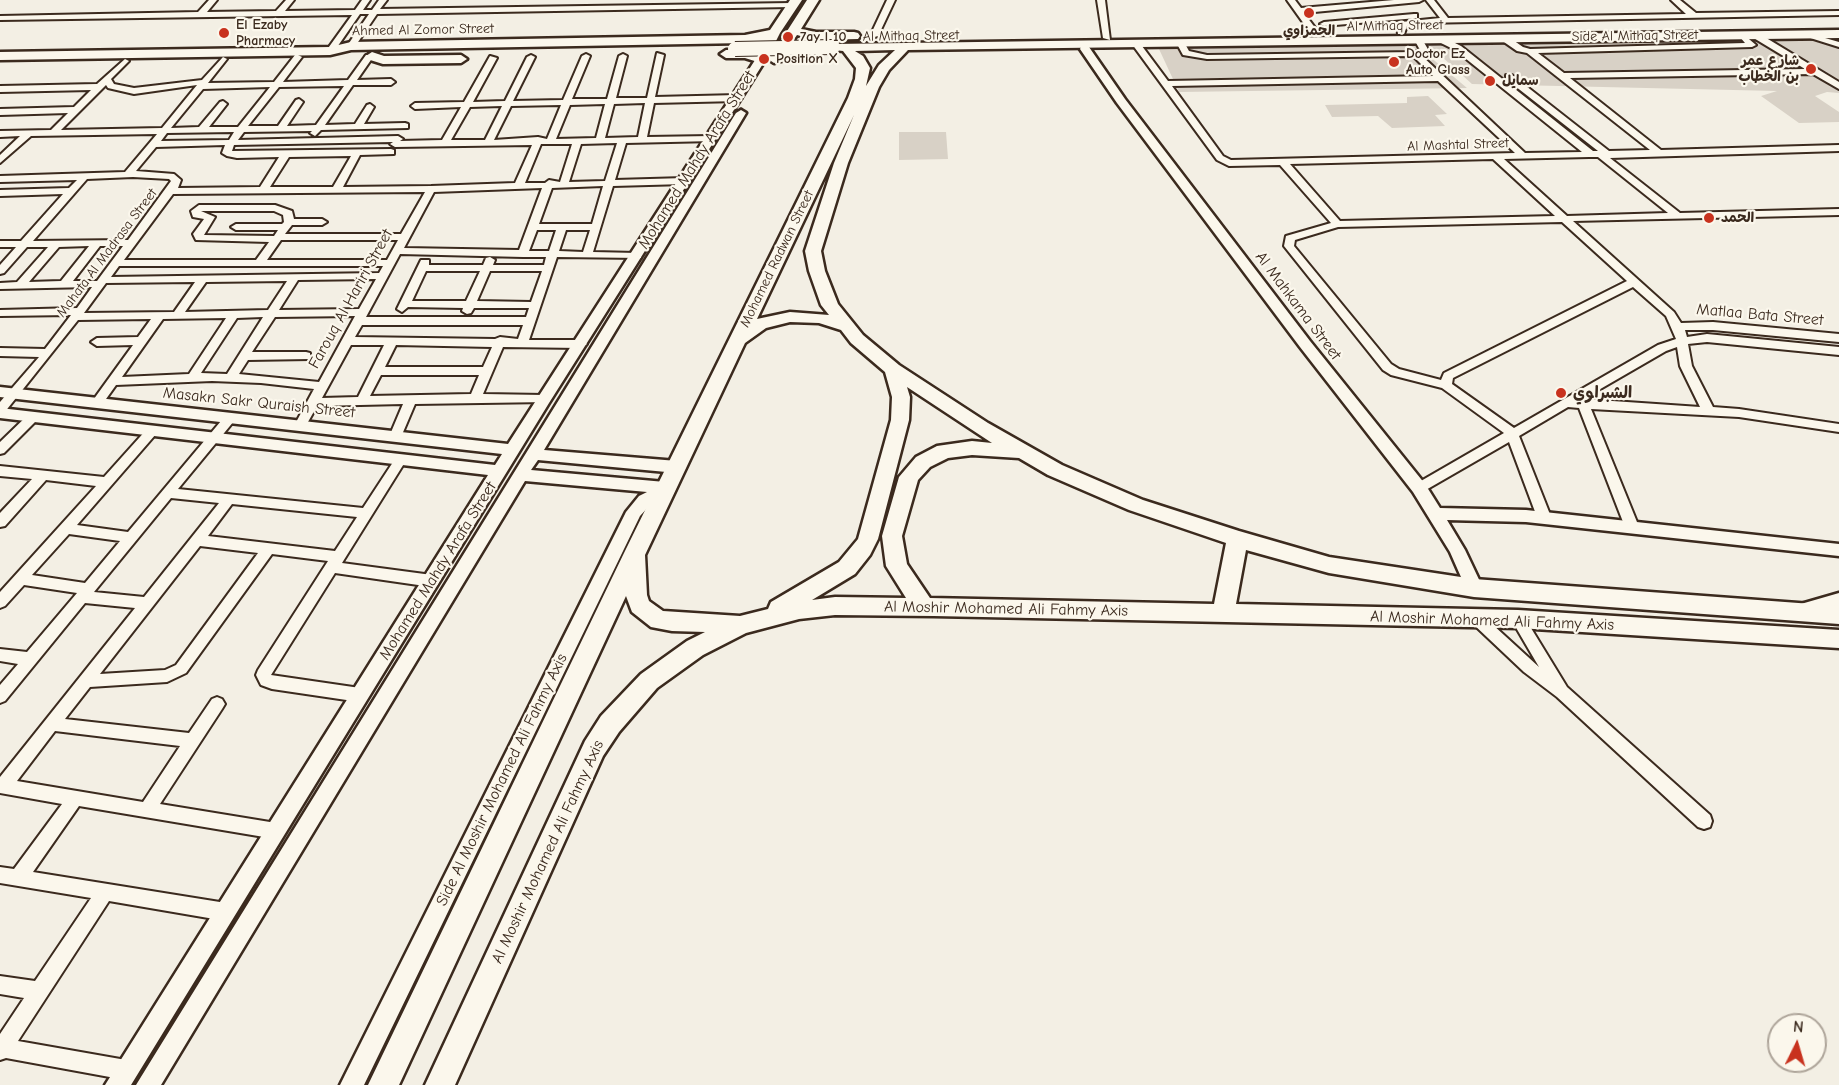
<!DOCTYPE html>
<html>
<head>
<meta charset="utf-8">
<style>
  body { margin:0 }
  #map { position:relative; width:1839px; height:1085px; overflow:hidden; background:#f3efe4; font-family:"Comic Neue",sans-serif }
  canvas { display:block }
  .north { position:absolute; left:1767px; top:1013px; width:60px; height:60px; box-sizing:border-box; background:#fbf7ec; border:2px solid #aea59a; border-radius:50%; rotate:5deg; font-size:16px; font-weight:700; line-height:24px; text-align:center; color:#3b2a1e }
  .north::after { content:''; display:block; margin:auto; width:21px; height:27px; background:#c8321e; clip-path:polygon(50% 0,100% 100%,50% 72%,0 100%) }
</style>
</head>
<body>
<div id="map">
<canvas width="1839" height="1085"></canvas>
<div class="north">N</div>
</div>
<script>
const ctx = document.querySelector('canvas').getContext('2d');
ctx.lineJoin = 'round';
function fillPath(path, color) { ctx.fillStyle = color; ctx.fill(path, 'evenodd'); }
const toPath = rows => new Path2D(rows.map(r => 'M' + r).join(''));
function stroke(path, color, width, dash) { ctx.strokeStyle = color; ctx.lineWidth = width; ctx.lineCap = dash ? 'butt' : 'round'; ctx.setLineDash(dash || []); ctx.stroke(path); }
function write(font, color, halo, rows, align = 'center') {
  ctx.font = font + ' "Comic Neue","Playpen Sans Arabic",sans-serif'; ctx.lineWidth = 4.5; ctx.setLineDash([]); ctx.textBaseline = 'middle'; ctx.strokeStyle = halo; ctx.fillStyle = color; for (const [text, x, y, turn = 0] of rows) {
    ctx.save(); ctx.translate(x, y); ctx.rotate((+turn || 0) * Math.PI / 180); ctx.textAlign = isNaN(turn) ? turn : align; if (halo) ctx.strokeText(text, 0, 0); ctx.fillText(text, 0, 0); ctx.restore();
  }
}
fillPath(toPath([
  [1832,38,1839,43,1839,93,1827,92,1815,96,1839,112,1839,122,1799,123,1761,96,1777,91,1472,84,1430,46],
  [1416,45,1467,88,1179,92,1159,49],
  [1428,96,1447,114,1435,115,1445,126,1392,128,1378,116,1332,117,1325,105,1407,103,1407,97],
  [899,132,946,132,948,159,899,160]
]), '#d8d1c6');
const minor = toPath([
  [209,0,217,0,207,12,276,11,286,0,294,0,285,11,355,10,362,0,370,0,363,10,372,10,379,0,387,0,380,9,792,3,796,5,792,7,377,14,354,48,348,48,347,46,369,14,360,14,333,53,330,53,326,51,352,15,0,20,0,16,198,12,209,0],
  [887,0,895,0,878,36,871,38,870,36,887,0],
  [1097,0,1105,0,1110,40,1103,38,1097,0],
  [1287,0,1295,0,1301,8,1394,0,1423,0,1419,2,1304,13,1319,33,1315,35,1312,35,1287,0],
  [1426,0,1434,0,1448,18,1686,14,1671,0,1680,0,1696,13,1839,11,1839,15,1421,23,1407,26,1404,34,1398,34,1397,28,1401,22,1440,18,1426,0],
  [1414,14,1417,14,1417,18,1324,26,1320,24,1324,22,1414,14],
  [1804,32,1839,42,1839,47,1804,36,1804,32],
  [1752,33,1758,33,1839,82,1839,89,1813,74,1570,78,1661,150,1839,145,1839,151,1610,158,1680,213,1839,209,1839,215,1573,221,1674,312,1681,323,1713,322,1839,334,1839,342,1713,330,1685,330,1687,337,1707,334,1839,347,1839,355,1707,342,1688,344,1692,366,1713,407,1739,409,1839,424,1839,432,1739,417,1591,409,1639,527,1632,532,1625,527,1579,408,1568,407,1519,436,1551,517,1549,521,1544,522,1537,517,1509,442,1424,491,1414,491,1413,488,1414,485,1504,433,1442,388,1391,375,1383,370,1284,246,1286,236,1331,223,1280,165,1229,166,1217,160,1132,44,1139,42,1168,81,1433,76,1413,56,1207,59,1183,55,1177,44,1184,42,1189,51,1207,55,1414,52,1420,50,1415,41,1422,39,1429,51,1421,55,1525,153,1582,152,1455,50,1441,43,1441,39,1447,39,1461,46,1593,151,1598,151,1506,79,1506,75,1512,75,1609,151,1650,150,1527,53,1517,51,1504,42,1504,38,1510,38,1523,47,1530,49,1745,43,1739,36,1743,34,1756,45,1752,47,1538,53,1564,73,1805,69,1752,37,1752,33],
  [1438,81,1515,153,1231,160,1223,156,1172,86,1438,81],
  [1589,157,1598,157,1668,213,1567,216,1504,159,1589,157],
  [1493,159,1555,216,1340,221,1290,164,1493,159],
  [1562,222,1627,281,1444,373,1441,380,1399,369,1391,364,1294,246,1295,240,1338,227,1562,222],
  [1633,287,1666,316,1676,339,1658,345,1514,428,1452,384,1453,378,1633,287],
  [1677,347,1680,366,1700,407,1583,399,1666,351,1677,347],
  [657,53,664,55,655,97,738,95,742,98,738,101,654,103,647,137,711,136,714,137,714,141,626,143,615,180,685,178,690,181,685,184,613,186,593,252,637,253,641,254,641,258,557,257,529,340,581,340,587,344,581,348,503,347,483,394,544,395,548,396,550,399,548,402,415,404,401,437,395,441,389,437,403,404,317,406,304,429,300,430,294,426,314,389,261,383,212,381,116,385,101,406,97,407,91,403,133,345,97,346,91,342,97,338,138,337,151,319,78,320,4,413,0,414,0,402,39,357,0,356,0,348,45,349,71,315,0,316,0,310,77,308,92,287,0,289,0,283,17,282,48,247,27,247,4,273,0,274,0,265,16,247,0,247,0,241,21,241,63,194,0,196,0,190,69,188,77,180,0,182,0,176,125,172,157,134,31,136,0,163,0,155,20,136,0,137,0,131,51,130,68,113,0,115,0,109,74,107,91,90,0,92,0,86,97,84,125,59,129,61,111,79,114,84,134,88,202,80,223,57,227,59,208,83,274,82,295,55,298,55,302,57,283,82,348,80,366,55,369,55,373,57,357,80,391,79,395,82,391,85,353,85,325,125,355,124,367,105,370,104,374,107,364,124,405,123,408,124,408,128,321,130,315,136,310,133,312,131,244,132,238,140,398,136,403,139,400,141,442,140,461,107,415,109,411,106,415,103,464,102,490,56,497,58,473,102,505,101,527,57,531,55,535,57,513,101,563,100,582,56,586,54,590,56,572,99,607,99,619,56,623,54,627,56,616,98,647,98,657,53],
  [106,85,108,88,134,94,197,85,162,128,61,130,106,85],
  [344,86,316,125,287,126,303,102,299,99,296,100,278,126,248,126,279,87,344,86],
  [270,87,238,127,209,127,227,104,223,101,220,102,199,127,171,128,203,89,270,87],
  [645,103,638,137,605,138,614,104,645,103],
  [605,104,596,138,556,139,570,105,605,104],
  [561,105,547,139,538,137,494,140,511,106,561,105],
  [502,106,485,140,451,140,470,107,502,106],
  [234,132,229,140,161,141,167,133,234,132],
  [393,142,390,144,395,147,532,145,515,183,431,186,343,187,360,155,394,154,394,150,391,149,232,151,234,145,393,142],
  [617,143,605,181,569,182,581,144,617,143],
  [541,144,572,144,560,182,549,180,545,183,525,183,541,144],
  [225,145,222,153,227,156,237,158,279,157,260,187,178,188,181,180,174,174,136,171,156,147,225,145],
  [351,156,333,187,270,187,289,157,351,156],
  [133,177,169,179,171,181,128,240,33,241,87,179,133,177],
  [603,186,592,224,539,224,552,188,603,186],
  [542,188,519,250,404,248,434,192,542,188],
  [425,192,401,234,285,234,292,225,322,225,327,222,322,219,294,219,292,211,275,205,199,205,191,211,193,217,204,219,193,234,196,240,269,242,256,260,124,260,173,194,425,192],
  [201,211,274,211,283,215,284,222,282,224,236,224,231,227,236,230,278,230,274,236,204,235,215,217,201,211],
  [537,230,556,230,549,251,529,251,537,230],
  [566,230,590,230,583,252,559,251,566,230],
  [281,240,398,240,387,260,267,260,281,240],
  [89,246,61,281,29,282,59,247,89,246],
  [100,246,123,246,97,281,73,281,100,246],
  [400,254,523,257,546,257,544,265,493,265,495,260,490,257,486,258,483,265,429,265,429,260,421,260,397,309,402,312,408,307,463,308,462,311,467,314,471,313,474,308,529,308,526,317,366,317,400,254],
  [119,266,383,266,379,273,111,277,119,266],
  [426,271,480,271,466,301,412,301,426,271],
  [490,271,542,271,531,302,477,301,490,271],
  [376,279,359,309,279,310,298,280,376,279],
  [287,281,268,310,185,312,206,282,287,281],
  [195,282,174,312,84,313,106,283,195,282],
  [355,316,319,382,239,374,248,360,310,359,310,353,306,352,252,352,275,317,355,316],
  [263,317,227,374,201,373,237,318,263,317],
  [226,318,189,374,122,377,163,319,226,318],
  [362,325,523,325,518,339,500,337,495,339,355,337,362,325],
  [351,345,384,345,358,397,322,398,351,345],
  [396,345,492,347,483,367,385,367,396,345],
  [381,375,479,375,471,394,370,396,381,375],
  [33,413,39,417,37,420,4,453,0,454,0,442,29,414,33,413],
  [230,414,234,415,236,418,234,421,178,489,363,508,397,456,405,456,407,459,405,462,342,563,432,575,437,577,439,581,437,585,432,587,335,573,271,675,360,688,365,690,368,695,365,700,360,702,272,689,261,685,256,675,258,670,328,561,272,554,186,673,167,682,90,687,65,719,189,733,212,699,217,697,222,699,225,704,222,709,160,804,276,823,282,825,284,831,282,837,276,839,79,806,33,872,226,903,232,906,235,912,232,918,226,921,109,901,18,1041,126,1060,133,1063,136,1070,133,1077,126,1080,6,1058,0,1060,0,1034,24,998,0,994,0,976,35,981,91,898,0,883,0,867,14,869,62,804,0,793,0,777,135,608,85,603,5,701,0,703,0,685,18,664,0,661,0,649,27,652,77,593,24,585,5,606,0,608,0,592,96,486,46,480,5,526,0,527,0,513,32,479,0,476,0,466,104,477,148,428,156,428,158,431,156,434,77,525,128,532,226,415,230,414],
  [171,498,219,503,144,597,94,592,171,498],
  [232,504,357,517,335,551,208,536,232,504],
  [69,534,120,541,85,583,32,575,69,534],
  [200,546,258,553,176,665,165,670,100,674,200,546],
  [55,731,180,746,143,802,17,781,55,731],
  [1476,612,1481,614,1539,667,1511,619,1513,615,1518,613,1523,615,1567,687,1710,815,1712,821,1710,827,1704,829,1698,827,1557,697,1524,672,1471,622,1469,618,1471,614,1476,612]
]);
const tertiary = toPath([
  [1081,47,1089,47,1125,99,1310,341,1425,484,1440,508,1526,510,1839,544,1839,556,1526,522,1447,520,1465,550,1483,588,1480,593,1474,595,1468,593,1450,552,1413,492,1300,347,1117,103,1080,49,1081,47],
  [757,57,766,59,549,403,131,1085,105,1085,488,475,0,418,0,408,495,465,502,454,0,397,0,387,508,444,757,57],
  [741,110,746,113,544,450,677,461,682,463,685,467,682,471,677,473,538,460,531,470,665,482,671,484,675,490,673,494,651,504,640,516,364,1085,340,1085,626,512,639,496,647,492,525,481,161,1085,136,1085,736,113,741,110],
  [1839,593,1839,607,1800,618,1794,616,1791,611,1794,606,1839,593]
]);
const primary = toPath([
  [790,0,802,0,780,33,767,59,761,63,745,58,726,58,720,54,726,50,746,50,757,54,764,41,745,43,351,50,330,55,0,60,0,52,330,47,351,42,745,35,770,30,790,0],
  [807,0,819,0,801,29,816,32,854,32,858,33,860,36,858,39,816,40,797,35,790,45,782,45,780,42,807,0],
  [1839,30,1839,38,908,50,889,70,879,87,848,163,821,251,825,271,838,304,863,335,899,365,988,423,1062,465,1143,500,1239,531,1329,557,1474,579,1839,606,1839,624,1474,597,1329,573,1246,550,1236,604,1518,610,1839,630,1839,648,1518,628,934,616,835,615,799,619,746,633,703,655,657,688,619,732,603,756,455,1085,425,1085,585,741,601,716,641,674,687,641,705,632,672,631,651,627,632,612,626,596,399,1085,368,1085,624,553,848,98,855,79,856,68,843,51,834,50,832,47,834,44,1839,30],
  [895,50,879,65,866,86,870,68,863,56,855,51,895,50],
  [854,115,834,163,805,251,809,271,821,305,829,315,790,312,757,319,854,115],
  [790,322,819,323,841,330,851,343,885,372,892,397,891,420,858,539,839,562,771,602,768,609,740,616,663,611,649,601,647,595,645,555,745,343,766,328,790,322],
  [907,387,992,443,972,441,937,446,916,457,899,477,882,536,886,566,906,598,835,597,812,600,855,574,870,555,878,539,909,420,910,397,907,387],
  [972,455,1019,458,1048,475,1129,510,1226,543,1214,604,930,598,907,564,902,536,918,480,930,467,948,458,972,455],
  [814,48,819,49,820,52,819,55,791,58,774,63,768,59,769,56,790,50,814,48],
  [372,52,384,56,461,55,467,59,461,63,383,64,367,59,366,56,372,52]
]);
stroke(minor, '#3b2a1e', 4);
stroke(tertiary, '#3b2a1e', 5);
stroke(primary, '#3b2a1e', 5);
fillPath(minor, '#fbf7ec');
fillPath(tertiary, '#fbf7ec');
fillPath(primary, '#fbf7ec');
const primaryBridge = toPath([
  [735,49,833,47]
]);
stroke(primaryBridge, '#3b2a1e', 16, []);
stroke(primaryBridge, '#fbf7ec', 14);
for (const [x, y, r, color] of [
  [1309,13,6,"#c8321e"],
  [224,33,6,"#c8321e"],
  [788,37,6,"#c8321e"],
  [764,59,6,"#c8321e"],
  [1394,62,6,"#c8321e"],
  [1811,69,6,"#c8321e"],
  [1490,81,6,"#c8321e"],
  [1709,218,6,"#c8321e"],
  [1561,393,6,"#c8321e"]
]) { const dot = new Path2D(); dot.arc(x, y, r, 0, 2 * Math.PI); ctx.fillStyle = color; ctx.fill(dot); stroke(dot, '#fbf7ec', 2); }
write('bold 14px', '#3b2a1e', '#fbf7ec', [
  ["El Ezaby",236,25],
  ["Pharmacy",236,41],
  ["الحمزاوي",1309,31,"center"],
  ["7ay l 10",800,37],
  ["Doctor Ez",1406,54],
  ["Auto Glass",1406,70],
  ["Position X",776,59],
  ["شارع عمر",1799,61,"right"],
  ["بن الخطاب",1799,77,"right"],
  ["سمايل",1502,81],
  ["الحمد",1721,218]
], 'left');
write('14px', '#3b2a1e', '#fbf7ec', [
  ["Al Mithaq Street",1395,26,-1],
  ["Ahmed Al Zomor Street",423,30,-1],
  ["Al Mithaq Street",911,36,-1],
  ["Side Al Mithaq Street",1635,36,-1],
  ["Al Mashtal Street",1458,145,-2],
  ["Mahata Al Madrasa Street",107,253,-53],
  ["Mohamed Radwan Street",777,259,-64]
]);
write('16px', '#3b2a1e', '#fbf7ec', [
  ["Mohamed Mahdy Arafa Street",697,160,-58],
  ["Farouq Al Hariri Street",351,299,-61],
  ["Al Mahkama Street",1298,306,53],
  ["Matlaa Bata Street",1760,315,5],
  ["Masakn Sakr Quraish Street",259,403,6],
  ["Mohamed Mahdy Arafa Street",438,571,-58],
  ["Al Moshir Mohamed Ali Fahmy Axis",1006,609,1],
  ["Al Moshir Mohamed Ali Fahmy Axis",1492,621,2],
  ["Side Al Moshir Mohamed Ali Fahmy Axis",502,780,-64],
  ["Al Moshir Mohamed Ali Fahmy Axis",548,852,-65]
]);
write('bold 16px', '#3b2a1e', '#fbf7ec', [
  ["الشبراوي",1573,393]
], 'left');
</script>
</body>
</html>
